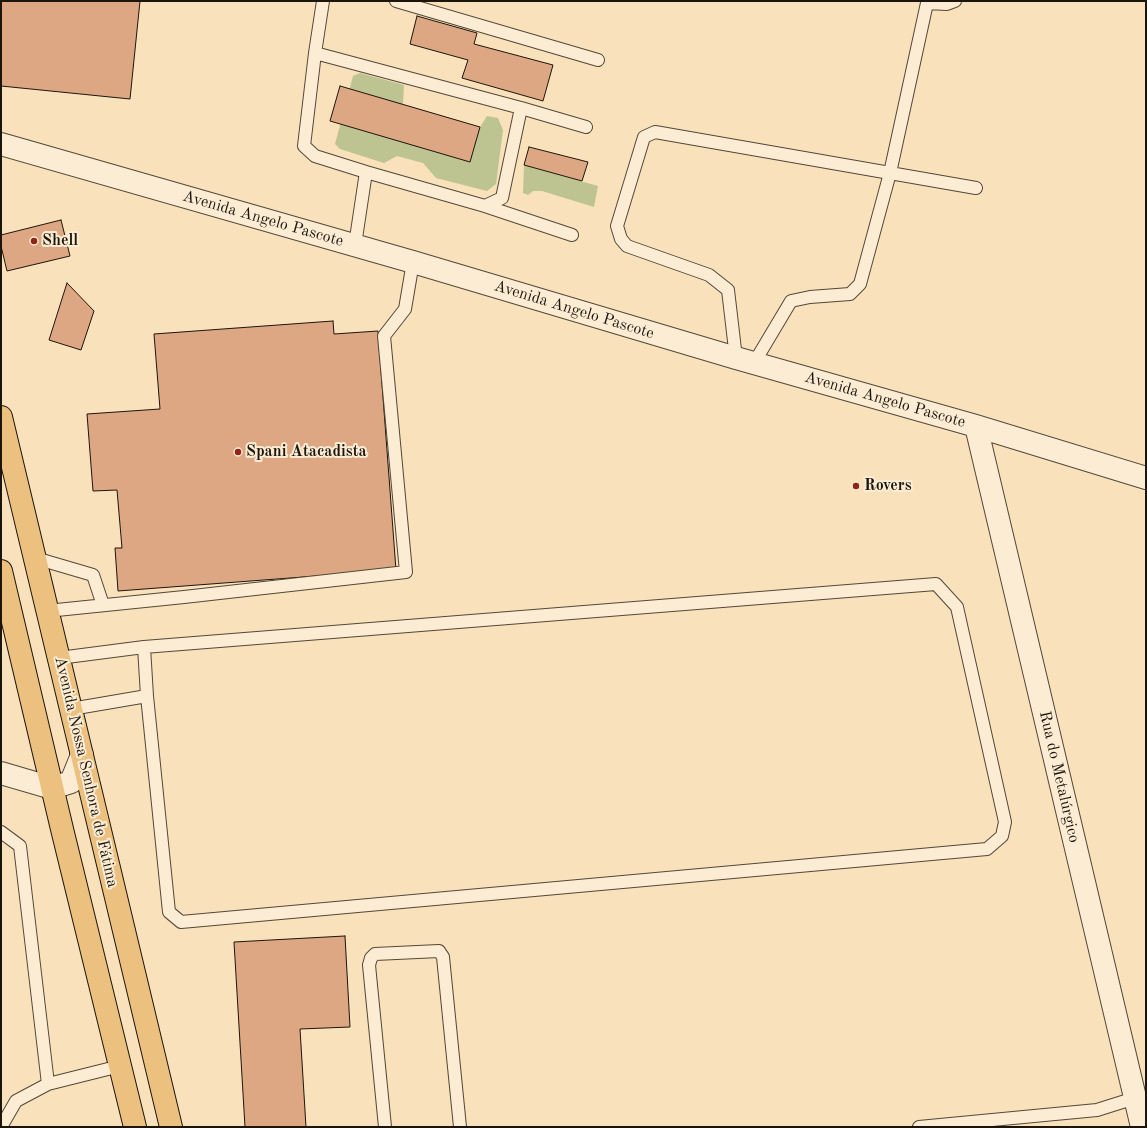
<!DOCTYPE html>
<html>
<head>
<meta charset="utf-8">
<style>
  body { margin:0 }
  #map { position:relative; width:1147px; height:1128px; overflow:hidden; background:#f9e1bc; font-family:"Old Standard TT",serif }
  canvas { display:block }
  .frame { position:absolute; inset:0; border:2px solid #1c150c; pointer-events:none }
</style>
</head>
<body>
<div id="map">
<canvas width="1147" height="1128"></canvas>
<div class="frame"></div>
</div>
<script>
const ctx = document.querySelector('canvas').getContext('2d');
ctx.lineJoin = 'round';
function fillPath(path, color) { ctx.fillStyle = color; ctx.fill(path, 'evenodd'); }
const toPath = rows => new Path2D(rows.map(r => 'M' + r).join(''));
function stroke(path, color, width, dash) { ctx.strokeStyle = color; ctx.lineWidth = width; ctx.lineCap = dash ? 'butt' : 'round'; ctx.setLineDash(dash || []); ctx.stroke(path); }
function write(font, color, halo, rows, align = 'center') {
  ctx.font = font + ' "Old Standard TT",serif'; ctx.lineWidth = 4; ctx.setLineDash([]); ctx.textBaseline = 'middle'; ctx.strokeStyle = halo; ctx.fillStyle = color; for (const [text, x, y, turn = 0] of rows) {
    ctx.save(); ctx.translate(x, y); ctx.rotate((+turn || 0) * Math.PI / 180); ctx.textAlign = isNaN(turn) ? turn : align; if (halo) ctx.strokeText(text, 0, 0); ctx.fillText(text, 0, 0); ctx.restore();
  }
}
fillPath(toPath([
  [360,73,404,85,403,104,480,127,487,116,498,118,503,130,496,184,487,191,436,178,423,163,397,156,384,163,340,149,335,144,353,76],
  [524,165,598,186,594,207,542,191,533,191,528,195,523,193]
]), '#bdc391');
const building = toPath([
  [1,1,140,1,130,99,1,86,1,1],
  [417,16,477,33,474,44,553,65,543,101,462,78,468,60,410,44,417,16],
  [340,86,480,127,470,162,330,121,340,86],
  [529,147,588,162,582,181,524,165,529,147],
  [61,220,70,256,7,271,1,246,1,235,61,220],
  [67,283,94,311,81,350,49,340,67,283],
  [333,321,334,334,378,331,396,570,118,591,115,548,122,548,117,490,93,491,87,414,160,409,154,334,333,321],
  [345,936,350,1027,300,1029,306,1127,245,1127,234,942,345,936]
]);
fillPath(building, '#dea784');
stroke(building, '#1c150c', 1);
const lane = toPath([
  [323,1,315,53,521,108,502,198,485,206,366,172,355,245],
  [396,1,598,60],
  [315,53,304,146,315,156,366,172],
  [521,108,586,127],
  [485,206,572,235],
  [736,358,728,290,709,275,627,246,621,239,617,226,644,137,655,132,890,173,927,3,947,4,955,1],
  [754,363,791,301,810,297,850,294,860,284,890,173,976,188],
  [35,558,93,575,103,605],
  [47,611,184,597,406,572,384,336,405,309,413,262],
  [144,647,147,696],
  [59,658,144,647,936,584,957,607,1005,822,1002,836,987,849,181,922,169,912,147,696,71,709],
  [1,832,20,846,48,1084],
  [1,1127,16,1101,48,1084,120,1066],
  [385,1127,369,965,371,958,375,954,439,951,443,957,460,1127],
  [919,1127,1097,1110,1135,1098]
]);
const street = toPath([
  [1,144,413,262,736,358,976,426,1146,478],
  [976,426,1142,1127],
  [1,773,52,788,71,782,82,755]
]);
const primary = toPath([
  [1,417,171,1127],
  [1,571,62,829,135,1127]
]);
stroke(lane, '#534838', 14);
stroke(street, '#534838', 24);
stroke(primary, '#1c150c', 24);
stroke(lane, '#fbecd3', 12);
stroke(street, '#fbecd3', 22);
stroke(primary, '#ecc07e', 22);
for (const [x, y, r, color] of [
  [34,241,4,"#8f2418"],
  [238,452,4,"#8f2418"],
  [856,486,4,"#8f2418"]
]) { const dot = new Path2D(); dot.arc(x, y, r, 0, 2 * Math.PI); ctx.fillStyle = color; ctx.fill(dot); stroke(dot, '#fbecd3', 1.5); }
write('16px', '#1c150c', '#fbecd3', [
  ["Avenida Angelo Pascote",263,219,16],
  ["Avenida Angelo Pascote",574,310,17],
  ["Avenida Angelo Pascote",885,400,16],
  ["Avenida Nossa Senhora de Fátima",86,772,77],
  ["Rua do Metalúrgico",1059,777,77]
]);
write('bold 16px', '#1c150c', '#fbecd3', [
  ["Shell",42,241],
  ["Spani Atacadista",246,452],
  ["Rovers",864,486]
], 'left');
</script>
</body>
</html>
